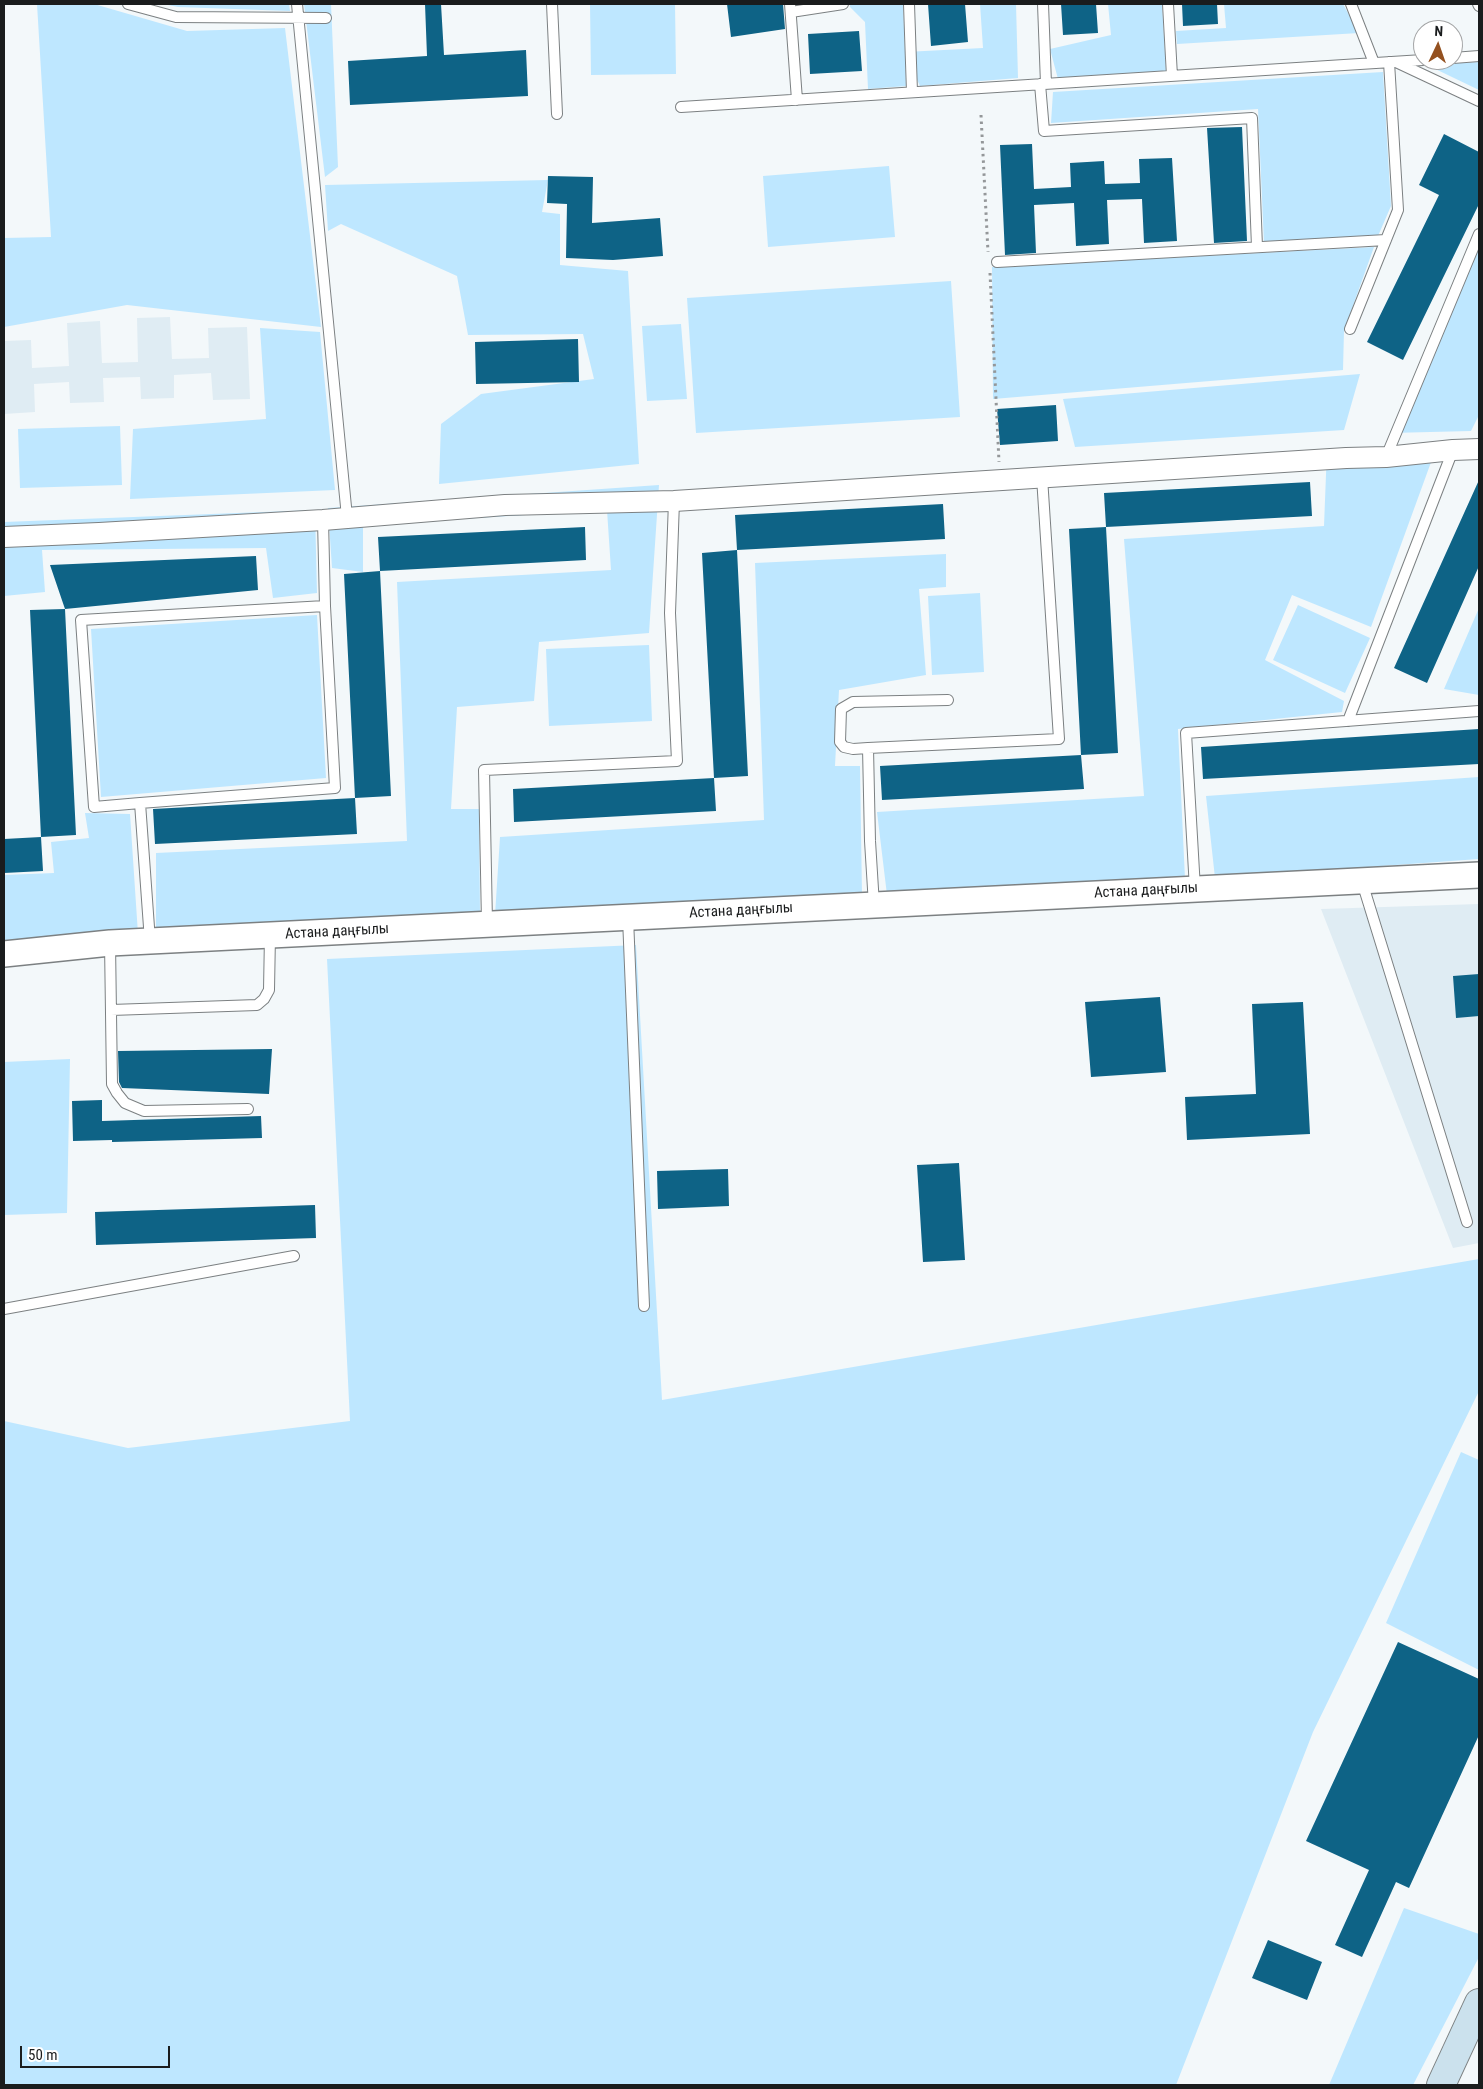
<!DOCTYPE html>
<html>
<head>
<meta charset="utf-8">
<style>
  body { margin:0 }
  #map { position:relative; width:1483px; height:2089px; overflow:hidden; background:#f3f8fa; font-family:"Roboto Condensed",sans-serif }
  canvas { display:block }
  .frame { position:absolute; inset:0; border:5px solid #1a1c1d; pointer-events:none }
  .north { position:absolute; left:1413px; top:20px; width:50px; height:50px; box-sizing:border-box; background:#fff; border:1px solid #a3a4a5; border-radius:50%; rotate:3deg; font-size:14px; font-weight:700; line-height:20px; text-align:center; color:#1a1c1d }
  .north::after { content:''; display:block; margin:auto; width:18px; height:22px; background:#945120; clip-path:polygon(50% 0,100% 100%,50% 72%,0 100%) }
  .scale { position:absolute; left:20px; top:2046px; width:150px; height:22px; box-sizing:border-box; border:2px solid #1a1c1d; border-top:0; padding-left:6px; font-size:15px; line-height:18px; white-space:nowrap; color:#1a1c1d; -webkit-text-stroke:4px #fff; paint-order:stroke }
</style>
</head>
<body>
<div id="map">
<canvas width="1483" height="2089"></canvas>
<div class="frame"></div>
<div class="north">N</div>
<div class="scale">50 m</div>
</div>
<script>
const ctx = document.querySelector('canvas').getContext('2d');
ctx.lineJoin = 'round';
function fillPath(path, color) { ctx.fillStyle = color; ctx.fill(path, 'evenodd'); }
const toPath = rows => new Path2D(rows.map(r => 'M' + r).join(''));
function stroke(path, color, width, dash) { ctx.strokeStyle = color; ctx.lineWidth = width; ctx.lineCap = dash ? 'butt' : 'round'; ctx.setLineDash(dash || []); ctx.stroke(path); }
function write(font, color, halo, rows, align = 'center') {
  ctx.font = font + ' "Roboto Condensed",sans-serif'; ctx.lineWidth = 5; ctx.setLineDash([]); ctx.textBaseline = 'middle'; ctx.strokeStyle = halo; ctx.fillStyle = color; for (const [text, x, y, turn = 0] of rows) {
    ctx.save(); ctx.translate(x, y); ctx.rotate((+turn || 0) * Math.PI / 180); ctx.textAlign = isNaN(turn) ? turn : align; if (halo) ctx.strokeText(text, 0, 0); ctx.fillText(text, 0, 0); ctx.restore();
  }
}
fillPath(toPath([
  [170,317,172,359,209,358,208,328,247,327,250,399,213,400,211,373,174,375,174,398,141,399,140,377,103,378,104,402,70,403,69,382,34,384,35,412,4,414,4,341,31,340,32,368,69,366,67,323,100,321,102,363,138,362,137,318],
  [1479,904,1479,1243,1453,1248,1321,909]
]), '#dfecf3');
fillPath(toPath([
  [37,4,94,4,187,31,285,28,321,327,127,305,4,327,4,238,51,237],
  [163,4,289,4,290,11,178,7],
  [304,4,331,4,338,167,325,177],
  [590,4,675,4,676,74,591,75],
  [850,4,903,4,905,52,983,48,980,4,1016,4,1018,78,920,86,905,53,906,86,868,89,865,22,850,7],
  [1108,4,1162,4,1166,71,1058,79,1050,49,1111,35],
  [1224,4,1343,4,1359,33,1177,44,1176,31,1226,28],
  [1479,62,1479,90,1427,65],
  [1383,72,1391,206,1378,236,1264,243,1258,109,1051,123,1053,92],
  [889,166,895,237,768,247,763,176],
  [548,180,542,212,560,214,560,265,628,271,639,464,439,484,441,424,481,394,594,379,583,334,468,335,457,276,341,224,328,231,325,185],
  [1479,246,1479,415,1471,431,1390,433],
  [1374,247,1344,331,1343,370,993,399,992,267],
  [951,281,960,417,696,433,687,298],
  [681,324,687,399,647,401,642,326],
  [260,328,320,332,335,490,130,499,133,429,266,419],
  [1360,374,1344,430,1075,447,1063,399],
  [120,426,122,485,20,488,18,429],
  [1327,449,1434,454,1371,627,1292,595,1265,660,1344,701,1342,712,1178,729,1185,879,887,895,877,812,1144,796,1124,539,1324,526],
  [659,485,649,633,539,642,534,701,457,707,451,809,479,809,480,916,156,933,156,853,407,841,397,582,611,570,607,510,363,525,363,572,332,568,328,508],
  [315,510,317,593,273,598,266,548,42,550,45,592,4,596,4,522],
  [946,554,946,587,919,589,926,675,839,690,835,766,860,766,862,896,495,915,500,837,764,820,755,563],
  [980,593,984,672,932,675,928,596],
  [1298,605,1370,638,1345,693,1273,660],
  [1479,608,1479,695,1444,689],
  [317,615,326,778,101,797,91,629],
  [649,645,652,721,549,726,546,649],
  [1479,777,1479,859,1215,878,1206,796],
  [85,813,130,814,138,934,4,941,4,875,54,873,51,842,89,838],
  [636,945,662,1400,1479,1259,1479,1391,1313,1732,1176,2085,4,2085,4,1421,128,1448,350,1421,327,959],
  [70,1059,67,1213,4,1215,4,1062],
  [1461,1452,1479,1460,1479,1670,1386,1623],
  [1404,1908,1479,1934,1479,1957,1413,2085,1329,2085]
]), '#bee7ff');
fillPath(toPath([
  [425,4,441,4,444,55,526,50,528,96,350,105,348,61,427,56],
  [727,4,783,4,785,29,731,37],
  [928,4,965,4,968,42,931,46],
  [1061,4,1096,4,1098,33,1063,35],
  [1182,4,1217,4,1218,24,1183,26],
  [859,31,862,71,810,74,808,34],
  [1242,127,1247,241,1214,243,1207,128],
  [1444,134,1479,152,1479,204,1403,360,1367,342,1439,195,1419,185],
  [1032,144,1034,189,1071,187,1070,163,1104,161,1105,184,1140,183,1139,159,1172,158,1177,241,1144,243,1142,199,1107,200,1109,244,1076,246,1074,203,1034,205,1036,253,1005,255,1000,145],
  [548,176,593,177,592,223,660,218,663,256,613,260,566,258,567,204,547,203],
  [578,339,579,382,476,384,475,342],
  [1056,405,1058,441,1000,445,997,409],
  [1479,480,1479,566,1427,683,1394,668],
  [1310,482,1312,516,1106,527,1104,493],
  [943,504,945,539,737,550,735,515],
  [585,527,586,560,380,571,378,537],
  [1106,527,1118,753,1081,755,1069,529],
  [737,550,748,776,714,778,702,553],
  [256,556,258,590,65,609,50,565],
  [380,571,391,796,355,798,344,574],
  [65,609,76,835,41,837,30,610],
  [1479,729,1479,764,1203,779,1201,747],
  [1081,755,1084,789,882,800,880,766],
  [714,778,716,811,514,822,513,789],
  [355,798,357,834,155,844,153,809],
  [41,837,43,871,4,873,4,839],
  [1479,974,1479,1016,1456,1018,1453,976],
  [1160,997,1166,1072,1091,1077,1085,1002],
  [1303,1002,1310,1134,1187,1140,1185,1097,1256,1094,1252,1004],
  [272,1049,269,1094,122,1088,119,1082,118,1051],
  [102,1100,102,1121,261,1116,262,1138,112,1142,112,1140,73,1141,72,1101],
  [959,1163,965,1260,923,1262,917,1165],
  [728,1169,729,1206,658,1209,657,1171],
  [315,1205,316,1238,96,1245,95,1212],
  [1398,1642,1479,1679,1479,1735,1409,1888,1396,1882,1362,1957,1335,1945,1369,1870,1306,1841],
  [1268,1940,1322,1962,1307,2000,1252,1978]
]), '#0e6386');
const service = toPath([
  [128,4,176,17,326,18],
  [297,4,347,517],
  [552,4,557,114],
  [790,4,797,100],
  [909,4,912,92],
  [1043,4,1046,84],
  [1168,4,1172,76],
  [1351,4,1374,63],
  [1478,4,1479,6],
  [791,12,843,4],
  [1453,58,1479,56],
  [1396,62,1479,101],
  [1040,84,1044,131,1252,118,1257,247],
  [681,107,1423,60],
  [997,262,1386,240],
  [1350,329,1398,210,1389,62],
  [1386,457,1479,234],
  [1348,721,1453,450],
  [868,748,853,749,844,747,840,742,841,709,853,702,948,700],
  [140,803,335,788,325,606],
  [1362,882,1467,1222],
  [1195,889,1186,733,1479,711],
  [874,905,870,841,868,748,1059,739,1042,477],
  [628,918,644,1306],
  [487,923,484,770,677,761,670,613,674,501],
  [150,941,140,803,94,807,81,620,325,606,323,520],
  [110,943,112,1084,117,1093,125,1103,144,1111,248,1109],
  [111,1010,257,1005,264,999,269,990,270,935],
  [4,1309,294,1256]
]);
const minor = toPath([
  [4,537,99,533,323,520,505,505,674,501,1346,458,1386,457,1453,450,1479,449]
]);
const tertiary = toPath([
  [4,954,110,943,150,941,1479,875]
]);
const secondary = toPath([
  [1441,2085,1479,2003]
]);
stroke(service, '#7c8082', 12);
stroke(minor, '#7c8082', 22);
stroke(tertiary, '#7c8082', 28);
stroke(secondary, '#7c8082', 30);
stroke(toPath([
  [981,115,988,252],
  [990,273,999,462]
]), '#949799', 3, [2.5, 4]);
stroke(service, '#fff', 10);
stroke(minor, '#fff', 20);
stroke(tertiary, '#fff', 25);
stroke(secondary, '#cbe1ed', 28);
write('15px', '#1a1c1d', '#fff', [
  ["Астана даңғылы",1146,891,-3],
  ["Астана даңғылы",741,911,-3],
  ["Астана даңғылы",337,932,-3]
]);
</script>
</body>
</html>
